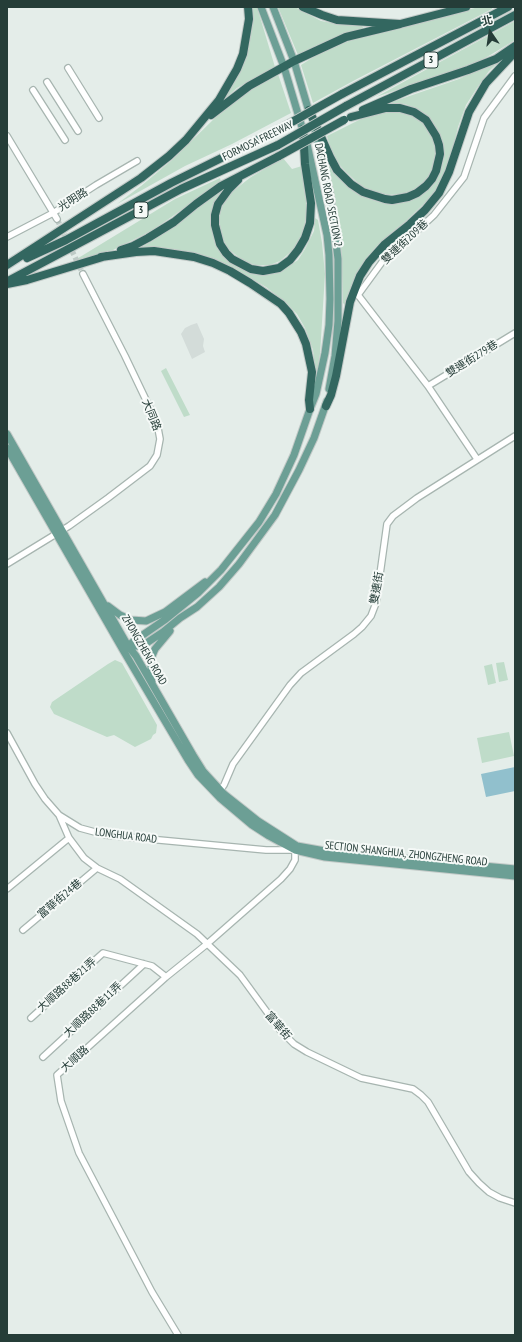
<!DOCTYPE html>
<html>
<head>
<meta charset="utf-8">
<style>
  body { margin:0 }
  #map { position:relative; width:522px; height:1342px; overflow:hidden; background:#e4ede9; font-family:"PT Sans Narrow","Noto Sans TC",sans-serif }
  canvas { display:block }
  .frame { position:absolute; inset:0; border:8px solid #253d38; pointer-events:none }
  .north { position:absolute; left:470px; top:12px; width:40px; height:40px; -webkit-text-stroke:3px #f5f9f7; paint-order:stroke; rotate:347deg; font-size:11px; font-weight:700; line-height:16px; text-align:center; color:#253d38 }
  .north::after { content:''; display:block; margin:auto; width:14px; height:18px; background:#253d38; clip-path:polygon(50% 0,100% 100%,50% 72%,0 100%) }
</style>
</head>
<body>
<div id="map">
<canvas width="522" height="1342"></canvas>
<div class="frame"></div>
<div class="north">北</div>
</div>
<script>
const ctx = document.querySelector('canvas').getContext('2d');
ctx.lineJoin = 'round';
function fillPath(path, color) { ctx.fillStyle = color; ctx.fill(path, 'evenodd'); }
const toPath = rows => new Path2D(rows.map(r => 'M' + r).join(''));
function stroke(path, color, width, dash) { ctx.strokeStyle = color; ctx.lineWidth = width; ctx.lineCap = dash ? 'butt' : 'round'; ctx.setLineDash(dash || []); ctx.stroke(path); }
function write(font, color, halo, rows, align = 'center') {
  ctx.font = font + ' "PT Sans Narrow","Noto Sans TC",sans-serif'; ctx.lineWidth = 4; ctx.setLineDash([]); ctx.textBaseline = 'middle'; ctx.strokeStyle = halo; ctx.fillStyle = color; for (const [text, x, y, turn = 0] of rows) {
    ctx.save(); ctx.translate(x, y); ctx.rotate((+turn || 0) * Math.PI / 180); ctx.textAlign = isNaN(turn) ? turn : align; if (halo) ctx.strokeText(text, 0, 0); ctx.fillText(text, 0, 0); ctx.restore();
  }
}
fillPath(toPath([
  [197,323,204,339,203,346,205,352,192,359,181,334,185,328,191,325]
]), '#d3dcd9');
fillPath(toPath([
  [253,7,257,7,275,67,237,88,219,104,247,55,253,21],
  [278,7,295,7,321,21,338,24,362,26,364,29,335,38,298,55],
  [479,7,492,7,492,9,355,80,313,103,301,65,315,56,353,39,416,22],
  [515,21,515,40,487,57,472,65,376,97],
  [504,57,489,71,477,88,466,105,458,127,449,165,436,192,406,221,391,233,374,249,364,263,353,284,346,306,343,303,341,244,334,197,327,158,344,183,356,193,367,198,382,203,395,204,413,199,423,194,433,185,439,174,444,158,443,144,438,132,431,120,414,108,405,104,389,103,459,79],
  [278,74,291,113,232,144,185,166,117,204,141,186,172,160,218,115,234,102,264,81],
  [382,112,399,112,411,115,421,121,429,131,435,144,435,156,433,167,427,179,418,188,405,194,385,195,365,188,357,182,346,172,337,162,330,147,327,136,365,117],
  [283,158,292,169,302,166,306,192,307,213,302,238,293,250,280,261,270,265,255,265,244,261,228,249,223,241,220,230,219,216,223,204,228,195,251,177],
  [220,178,221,182,153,230,113,250,81,259,75,260,175,199],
  [226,187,216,200,211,214,215,242,227,259,237,267,253,273,268,274,286,268,298,260,305,249,314,231,315,218,318,220,322,243,325,274,320,354,316,378,313,350,305,328,297,314,285,302,266,287,249,277,217,260,178,250,141,248,178,224,210,197],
  [166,368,190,415,184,417,161,371],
  [115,660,122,663,157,725,156,733,153,735,151,739,135,747,114,735,107,737,54,714,50,707,52,702,108,664],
  [504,662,508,680,499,682,496,663],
  [492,664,496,683,488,685,484,666],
  [509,732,514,756,482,763,477,738]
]), '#bfdcc9');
fillPath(toPath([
  [515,767,515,791,486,797,481,774]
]), '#91c0cd');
stroke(toPath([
  [57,219,83,274]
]), '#becac6', 5.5, [5.5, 3]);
const minor = toPath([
  [68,68,99,118],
  [47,82,78,131],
  [33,90,65,140],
  [7,136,57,219],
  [7,237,53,213,96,185,137,161],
  [428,386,515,333],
  [477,459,428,386,358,295,385,258,405,242,434,215,464,177,484,118,515,76],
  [7,564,69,526,108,498,150,466,157,455,160,439,157,423,125,356,83,274],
  [7,733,35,784,45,799,59,815,80,828,106,835,266,850,295,850],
  [219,792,224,785,233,764,290,685,301,673,354,634,362,627,371,616,376,603,387,524,393,516,417,498,515,436],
  [59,815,69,838,84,858,97,868,120,879,197,934,240,975,280,1030,294,1044,307,1052,361,1078,413,1089,421,1095,428,1102,469,1172,479,1183,489,1192,500,1198,515,1203],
  [7,889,69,838],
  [23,930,97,868],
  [31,1018,103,953,152,966,166,977],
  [43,1057,144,964],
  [178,1335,152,1292,79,1153,61,1101,57,1075,166,977,207,944,281,879,290,869,295,860,295,850,297,847]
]);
const major = toPath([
  [261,7,284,67,304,134],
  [273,7,294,61,310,115],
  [315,130,330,194,338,259,338,321,335,356,329,389],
  [7,434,128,646,136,656,193,755,203,771,224,794,258,821,297,846,325,851,515,869],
  [7,448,123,650,188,760,198,775,220,798,252,825,269,836,295,850,325,857,515,876],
  [108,606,120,615,131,620,146,621,165,612,205,582],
  [128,646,142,646,163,632,180,618,197,607,219,587,239,564,275,515,299,470,314,438,327,401],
  [128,646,134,641,166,619,198,593,221,570,259,522,276,494,294,455,310,409,316,394,325,353,329,325,330,299,329,255,327,235,307,144],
  [152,682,151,678,151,668,152,656,155,649,170,631]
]);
const highway = toPath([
  [303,7,322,15,337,20,400,24,466,7],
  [342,94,508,7],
  [346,106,515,15],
  [309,110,330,157,337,170,351,184,363,192,385,199,392,200,408,197,417,193,426,186,432,179,436,171,440,154,439,145,436,136,426,120,414,112,400,108,386,108,351,117],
  [363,110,411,89,468,70,496,59,515,46],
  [211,115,249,86,294,61,346,37,400,24],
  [238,180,229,189,218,204,215,215,215,225,220,244,226,253,232,259,251,269,263,271,279,268,290,260,298,250,305,238,310,223,311,203,305,164,303,129],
  [121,250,133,246,148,238,174,222,196,204,221,186,279,156],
  [101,257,136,252,154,251,194,257,213,263,230,271,250,283,281,304,289,313,301,332,306,344,312,372,309,400,310,409],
  [27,258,66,240,171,183,274,132],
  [7,265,141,178,169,156,186,140,219,100,237,69,243,54,249,19,248,7],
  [8,281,181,189,278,145],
  [7,284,27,280,106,256],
  [326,406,331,395,336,376,350,302,360,276,369,262,385,244,410,224,425,210,439,193,449,172,469,112,486,83,515,52]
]);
stroke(minor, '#a7b5b0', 8);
stroke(major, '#c2c9c7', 9);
stroke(highway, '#c2c9c7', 10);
stroke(minor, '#fff', 5.5);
stroke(major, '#6c9f95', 7);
stroke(highway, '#336760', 8);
const highwayBridge = toPath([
  [274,132,342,94],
  [278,145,346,106],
  [279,156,344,120]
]);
stroke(highwayBridge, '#c2c9c7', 10, []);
stroke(highwayBridge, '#336760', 8);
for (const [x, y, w] of [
  [431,60,14],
  [141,210,14]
]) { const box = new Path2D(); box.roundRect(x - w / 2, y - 8, w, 16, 3); ctx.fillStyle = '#f5f9f7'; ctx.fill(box); stroke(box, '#253d38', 1); }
write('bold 10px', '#253d38', null, [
  ["3",431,60],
  ["3",141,210]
]);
write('11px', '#253d38', '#f5f9f7', [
  ["FORMOSA FREEWAY",258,141,-26],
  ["DACHANG ROAD SECTION 2",328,195,79],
  ["光明路",73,200,-32],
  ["雙連街209巷",405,242,-43],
  ["雙連街279巷",472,359,-32],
  ["大同路",151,415,68],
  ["雙連街",377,588,-80],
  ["ZHONGZHENG ROAD",144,650,60],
  ["LONGHUA ROAD",126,836,7],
  ["SECTION SHANGHUA, ZHONGZHENG ROAD",406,854,6],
  ["富華街24巷",60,899,-40],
  ["大順路88巷21弄",67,985,-42],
  ["大順路88巷11弄",93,1010,-43],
  ["富華街",278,1026,49],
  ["大順路",75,1059,-42]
]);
</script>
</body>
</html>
